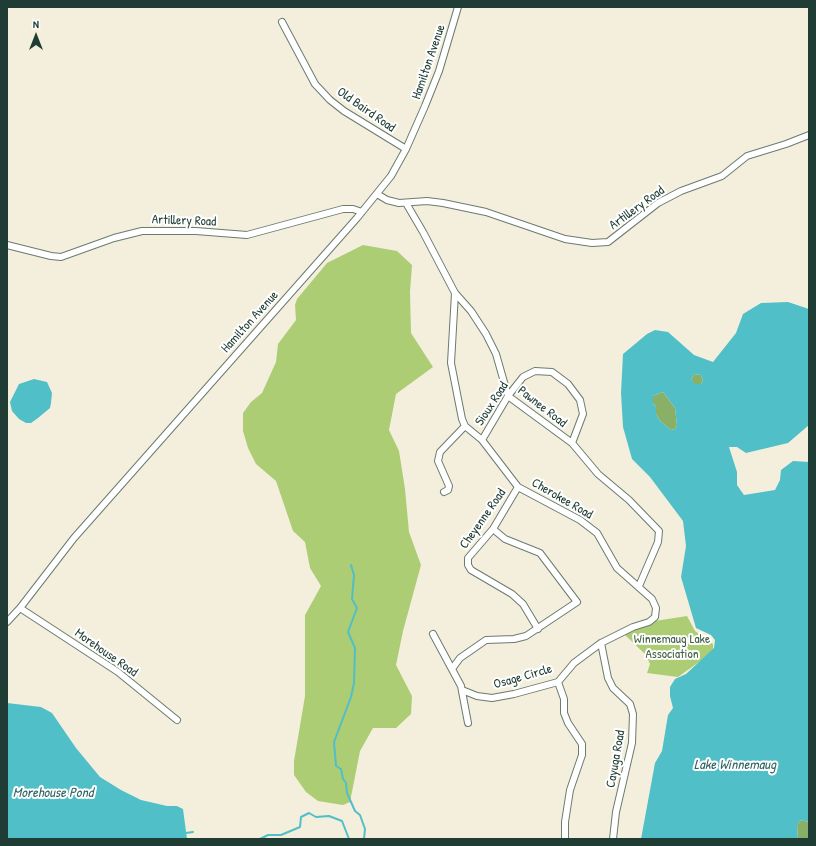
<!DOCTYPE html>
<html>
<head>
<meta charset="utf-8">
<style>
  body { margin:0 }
  #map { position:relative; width:816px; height:846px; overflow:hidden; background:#f4efdd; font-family:"Patrick Hand",sans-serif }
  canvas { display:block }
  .frame { position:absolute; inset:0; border:8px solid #1f3d34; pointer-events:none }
  .north { position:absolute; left:16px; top:16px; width:40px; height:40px; -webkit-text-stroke:3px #fff; paint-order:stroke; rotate:0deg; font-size:11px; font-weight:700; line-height:16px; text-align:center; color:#1f3d34 }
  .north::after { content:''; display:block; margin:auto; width:14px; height:18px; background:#1f3d34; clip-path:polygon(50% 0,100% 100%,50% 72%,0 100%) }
</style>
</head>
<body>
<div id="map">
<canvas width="816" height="846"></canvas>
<div class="frame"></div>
<div class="north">N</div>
</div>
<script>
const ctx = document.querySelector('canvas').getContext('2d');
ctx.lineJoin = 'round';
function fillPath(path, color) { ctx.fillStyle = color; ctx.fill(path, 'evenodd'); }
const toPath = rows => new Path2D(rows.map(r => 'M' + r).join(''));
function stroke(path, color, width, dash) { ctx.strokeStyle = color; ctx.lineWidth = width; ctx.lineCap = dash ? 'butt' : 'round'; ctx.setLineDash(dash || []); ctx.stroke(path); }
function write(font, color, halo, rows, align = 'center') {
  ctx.font = font + ' "Patrick Hand",sans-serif'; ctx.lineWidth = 4; ctx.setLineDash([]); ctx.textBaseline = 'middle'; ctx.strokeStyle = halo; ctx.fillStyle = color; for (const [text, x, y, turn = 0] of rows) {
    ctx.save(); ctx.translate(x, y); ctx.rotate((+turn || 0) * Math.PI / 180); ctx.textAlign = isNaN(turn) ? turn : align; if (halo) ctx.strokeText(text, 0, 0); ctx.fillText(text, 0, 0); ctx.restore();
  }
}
fillPath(toPath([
  [363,245,397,251,412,265,410,292,411,333,433,367,396,394,389,430,399,451,405,489,409,532,421,565,403,631,396,665,412,696,411,714,396,728,373,728,360,751,350,802,343,805,318,801,306,792,294,775,294,761,305,696,305,615,321,586,310,568,305,542,293,531,276,481,256,464,248,448,243,431,243,413,251,402,262,393,276,362,278,344,296,320,295,305,297,299,327,263],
  [687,616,695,631,713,644,713,652,678,677,647,673,650,664,646,655,624,634,635,624]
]), '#accd74');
fillPath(toPath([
  [694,374,701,375,703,381,701,384,695,385,691,379],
  [663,392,675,408,677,425,675,429,671,430,660,421,656,414,656,407,653,403,653,396],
  [801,820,809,822,809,839,798,839,797,825]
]), '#89b066');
fillPath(toPath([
  [788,302,809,309,809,425,788,443,746,453,737,447,729,447,737,472,737,485,744,495,775,490,780,480,781,470,793,461,809,462,809,822,801,820,797,825,798,839,641,839,655,763,662,751,668,715,673,708,670,696,670,687,675,679,686,674,714,648,715,640,711,635,696,628,681,577,686,546,683,521,650,477,632,459,623,427,621,393,623,354,647,334,655,330,668,332,694,355,713,362,736,333,743,314,761,303],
  [694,374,701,375,703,381,701,384,695,384,691,379],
  [663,392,675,408,677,425,675,429,671,430,660,421,656,414,656,407,653,403,653,396],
  [34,379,47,382,52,393,51,403,50,408,38,418,31,423,26,423,19,419,12,411,10,402,19,384],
  [7,703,41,707,52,713,76,748,100,777,121,790,141,800,167,806,177,806,183,809,187,839,7,839]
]), '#51bfc7');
stroke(toPath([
  [351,565,354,575,352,599,357,608,348,632,355,648,354,683,351,697,334,742,336,766,341,769,343,779,346,783,347,793,355,811,360,815,365,829,364,839],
  [186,833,193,832],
  [260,839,268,835,281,835,300,827,301,817,309,813,316,817,329,816,342,821,349,839]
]), '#51bfc7', 2);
const minor = toPath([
  [282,22,315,84,330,100,344,111,406,149],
  [377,194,387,200,399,203,427,201,443,203,486,212,565,239,592,243,608,242,658,203,681,191,722,176,747,156,786,144,809,135],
  [406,203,423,232,455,293,471,311,486,334,496,354,508,396,572,443,598,474,629,500,659,531,658,542,639,586],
  [7,245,51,256,61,257,114,238,142,231,196,231,247,235,343,209,353,209,362,212],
  [455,293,451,363,462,419,465,426,482,440,518,487,580,520,597,533,617,568,652,599,656,608,655,617,649,622,633,627,601,643,574,663,558,682,514,694,492,698,477,696,462,690],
  [482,440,508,396,523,377,535,371,552,372,568,384,580,400,583,414,572,443],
  [518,487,493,529,468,558,468,565,471,570,512,594,523,604,538,629],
  [444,492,448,490,449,486,438,461,440,452,465,426],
  [20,608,118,672,177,720],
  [7,622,20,608,74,538,357,218,391,176,406,149,425,106,439,71,458,7],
  [433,634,461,686,468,723],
  [601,643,608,678,613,688,630,704,633,714,632,743,616,812,613,839],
  [452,669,460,658,486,640,514,639,526,636,577,602,540,553,505,539,493,529],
  [558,682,564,699,564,713,568,723,582,744,582,755,570,790,565,822,565,839]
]);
stroke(minor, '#6a7b6f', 8);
stroke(minor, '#fff', 6);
write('13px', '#1f3d34', '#fff', [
  ["Hamilton Avenue",429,62,-71],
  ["Old Baird Road",366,110,35],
  ["Artillery Road",637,208,-36],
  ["Artillery Road",184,221,2],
  ["Hamilton Avenue",250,322,-48],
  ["Sioux Road",492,404,-57],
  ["Pawnee Road",542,407,38],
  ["Cherokee Road",562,499,30],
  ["Cheyenne Road",483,519,-55],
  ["Morehouse Road",106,653,35],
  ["Osage Circle",523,677,-16],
  ["Cayuga Road",616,759,-80]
]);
write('13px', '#426144', '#fff', [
  ["Winnemaug Lake",672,640],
  ["Association",672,655]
]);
write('italic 14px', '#2e6460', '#fff', [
  ["Lake Winnemaug",735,765],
  ["Morehouse Pond",53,793]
]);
</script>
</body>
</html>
